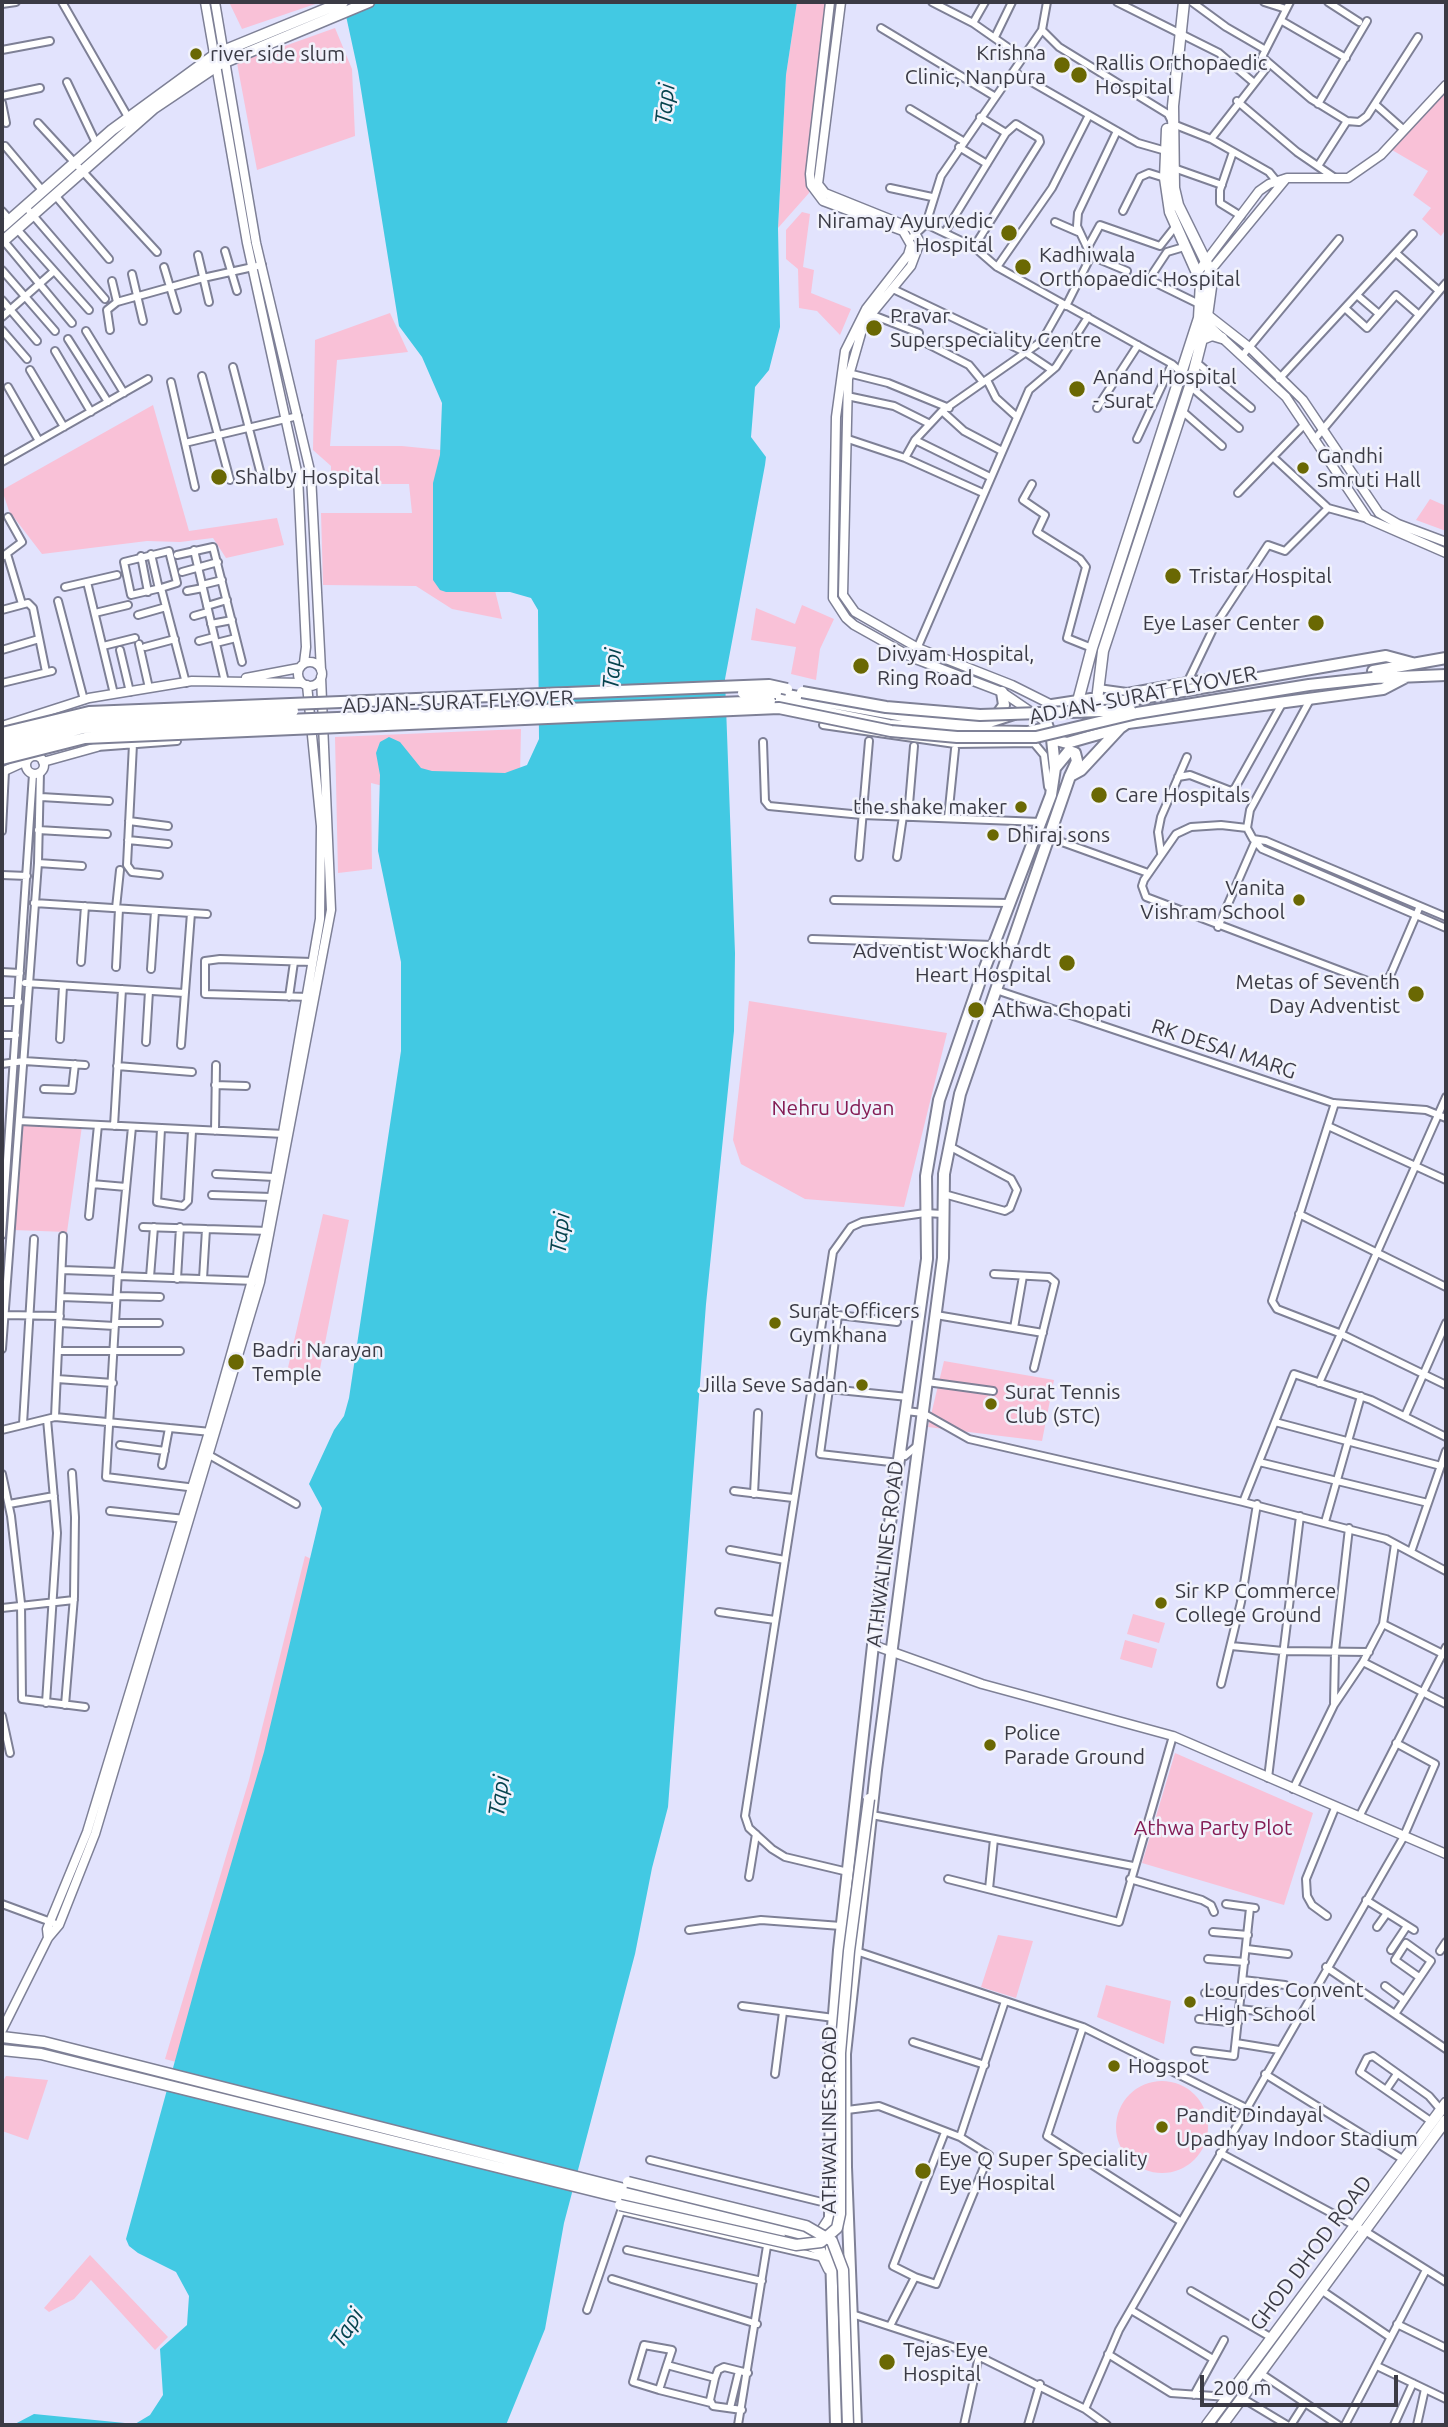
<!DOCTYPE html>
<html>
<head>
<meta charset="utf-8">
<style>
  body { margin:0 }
  #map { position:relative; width:1448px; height:2427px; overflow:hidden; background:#e2e3fd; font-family:Ubuntu,sans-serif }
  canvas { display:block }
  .frame { position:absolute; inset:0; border:4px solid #3b3b45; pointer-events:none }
  .scale { position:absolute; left:1200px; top:2375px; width:198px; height:32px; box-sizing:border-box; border:4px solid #3b3b45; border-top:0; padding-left:9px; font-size:21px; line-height:24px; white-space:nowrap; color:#3b3b45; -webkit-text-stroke:5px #f1f2fc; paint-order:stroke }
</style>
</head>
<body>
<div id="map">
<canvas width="1448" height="2427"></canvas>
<div class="frame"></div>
<div class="scale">200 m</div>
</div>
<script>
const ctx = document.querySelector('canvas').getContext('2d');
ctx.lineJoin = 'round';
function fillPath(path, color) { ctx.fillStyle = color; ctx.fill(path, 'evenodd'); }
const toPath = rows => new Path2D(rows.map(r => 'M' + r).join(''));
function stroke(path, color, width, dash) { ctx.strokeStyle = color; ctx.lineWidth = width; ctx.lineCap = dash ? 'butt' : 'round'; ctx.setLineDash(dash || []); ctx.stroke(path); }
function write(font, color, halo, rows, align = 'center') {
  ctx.font = font + ' Ubuntu,sans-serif'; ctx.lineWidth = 5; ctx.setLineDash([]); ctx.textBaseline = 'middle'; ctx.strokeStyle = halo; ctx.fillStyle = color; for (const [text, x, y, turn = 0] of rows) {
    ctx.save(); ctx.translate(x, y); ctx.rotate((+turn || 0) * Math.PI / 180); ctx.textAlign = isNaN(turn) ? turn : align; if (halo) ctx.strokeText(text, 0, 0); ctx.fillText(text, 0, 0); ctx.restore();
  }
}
fillPath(toPath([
  [229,2,321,2,242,29],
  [797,2,828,2,809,193,778,228,786,75],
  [335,28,352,69,355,136,257,170,237,63],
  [1446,91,1446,229,1441,236,1422,219,1431,208,1413,195,1428,171,1392,150],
  [802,212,810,214,803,267,814,270,811,293,851,309,840,335,817,311,799,308,798,269,786,259,786,230],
  [390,313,408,352,337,360,330,446,402,446,461,452,502,619,452,609,416,586,323,585,321,513,412,513,409,484,331,484,331,466,313,450,315,340],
  [153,405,189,531,277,518,284,545,226,558,213,538,180,542,147,541,42,554,9,511,2,490],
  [1430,499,1446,506,1446,531,1416,520],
  [802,605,834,619,820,649,816,680,791,674,796,647,751,640,756,608,795,624],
  [521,729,519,820,371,783,372,869,338,873,335,737],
  [749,1001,947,1033,904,1207,805,1199,741,1164,733,1140],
  [22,1123,82,1126,67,1232,13,1230],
  [323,1214,349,1220,318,1379,287,1372],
  [944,1361,1054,1380,1042,1441,928,1427],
  [305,1556,320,1563,180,2063,165,2059,249,1780],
  [1133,1614,1165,1623,1159,1643,1127,1634],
  [1125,1640,1157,1649,1152,1668,1120,1659],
  [1175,1753,1313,1813,1284,1905,1142,1863],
  [998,1935,1033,1941,1016,1998,981,1987],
  [1106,1985,1171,2001,1164,2044,1097,2017],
  [6,2076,48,2080,28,2140,2,2131,2,2083],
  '1116 2127a46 46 0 1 1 92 0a46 46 0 1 1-92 0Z',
  [90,2255,168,2337,155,2350,91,2280,74,2299,49,2312,44,2308]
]), '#f9c1d7');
fillPath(toPath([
  [343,2,797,2,786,75,778,228,780,327,769,370,755,387,751,437,766,457,765,465,725,679,735,953,734,1031,706,1304,668,1807,652,1868,635,1954,564,2223,545,2329,506,2425,13,2425,34,2414,135,2424,150,2415,163,2395,160,2349,187,2325,189,2296,176,2272,138,2253,129,2246,126,2239,201,1966,264,1752,322,1508,309,1484,334,1430,344,1416,349,1398,401,1051,401,962,378,851,380,775,376,753,380,742,389,737,400,742,421,768,432,771,505,773,527,765,539,739,538,610,531,598,510,592,446,592,440,590,433,580,433,483,440,455,442,403,422,357,399,326,358,71]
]), '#42c9e3');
const minor = toPath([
  [62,2,128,117],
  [932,2,973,23,1023,58],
  [1117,2,1219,53,1253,82],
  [1192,2,1226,27,1264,49],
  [1264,2,1286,9],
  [1290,2,1262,57,1311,99,1347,121,1359,122,1367,116,1418,37],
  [1328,2,1359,22],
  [2,4,16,2],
  [1282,21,1346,58],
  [973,23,985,2],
  [881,28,994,96],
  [1042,30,1059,47,1168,114,1173,124,1211,139,1269,172,1278,183],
  [995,37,1012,2],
  [2,50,50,41],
  [1014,72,1138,143,1166,151],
  [67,82,96,143],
  [2,96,40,88],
  [1237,101,1297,152,1335,178],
  [2,103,6,123],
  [1318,104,1367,21],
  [1376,105,1404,130],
  [910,109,963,141],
  [980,117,1006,133],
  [38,123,157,252],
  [1117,131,1078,213,1077,226,1091,256,1127,271],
  [1211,139,1268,66],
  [5,146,42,190],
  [959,147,987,164],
  [1233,152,1220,190,1220,203,1241,216],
  [1318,166,1347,121],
  [1171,167,1222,185],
  [890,188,932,197],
  [54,194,109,259],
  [25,206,105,299],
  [2,211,10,220],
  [1123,211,1140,177,1149,173,1165,178],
  [1055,222,1078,232],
  [926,224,974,247,997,267,1172,364,1191,381],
  [16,228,89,310],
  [945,232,1006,133,1016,124,1039,138,1040,142,974,247],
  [910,239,926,224,941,176,1042,30,1047,2],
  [3,240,72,323],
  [1088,247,1100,225,1160,246,1175,227],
  [1184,247,1167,252,1151,276,1154,282,1201,305],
  [225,251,237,291],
  [1396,253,1439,291],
  [198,255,209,302],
  [164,267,177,310],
  [997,267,1052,188,1089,115],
  [2,270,55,331],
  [132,274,143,321],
  [112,281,117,302],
  [893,289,1025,352,1052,370],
  [1358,296,1379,314],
  [2,300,37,341],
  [1066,306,1091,256],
  [1346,309,1367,328,1396,295,1418,314],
  [870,314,919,333],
  [2,317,54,271],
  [2,330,27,359],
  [110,330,107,310,117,302,203,278,262,265],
  [86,331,124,393],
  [68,339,108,402],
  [926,343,969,365,983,382],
  [55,351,91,412],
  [1242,356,1339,239],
  [1196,362,1251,408],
  [233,367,260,471],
  [30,370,64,427],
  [848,373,888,383,949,408],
  [202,376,230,480],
  [1279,379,1413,234],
  [987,380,996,398,1017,417],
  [171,382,195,487],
  [1190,386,1239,428],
  [8,387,39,441],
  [847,396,894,406,930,424],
  [1097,408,1138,345],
  [1181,410,1222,446],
  [942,411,964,431,1002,451],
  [848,439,905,458,983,493],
  [1137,439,1172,364],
  [915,440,990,477],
  [1314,440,1446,283],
  [185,443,298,416],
  [905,458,915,440,942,411,1042,341,1063,304],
  [1274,458,1328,508],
  [2,462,148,379],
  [1032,484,1023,500,1045,515,1037,532,1080,559,1086,567,1067,638,1092,648],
  [1238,493,1304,425],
  [194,550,225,682],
  [7,554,22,604],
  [151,554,159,589],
  [177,555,213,547,242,662],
  [141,556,148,592],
  [2,557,22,542,8,517],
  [182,572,218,562],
  [87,582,114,694],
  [202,585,222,580],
  [65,587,117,575],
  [161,588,177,583,169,551,124,562,131,595,161,588,186,683],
  [187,591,203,588],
  [58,601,84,700],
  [207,606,227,600],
  [2,610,28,603,33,608,46,672],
  [95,613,128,605],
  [138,615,166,607],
  [194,616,208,612],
  [211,624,232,620],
  [199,641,214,637],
  [216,643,236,638],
  [139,644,149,688],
  [103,646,135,638],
  [145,647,175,639],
  [2,650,39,639],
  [120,650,130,692],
  [913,658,1029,390,1056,367,1088,317],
  [2,683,52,671],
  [1221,685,1210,678,1188,681,1214,627,1268,545,1285,551,1328,508,1368,519],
  [1098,688,1127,692,1188,681],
  [1311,698,1250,810,1247,828,1253,839,1262,849,1446,928],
  [823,725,955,744,1034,743,1044,755,1048,787],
  [763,742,765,801,769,806,862,815,1041,822],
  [133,744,127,865,132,872,159,875],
  [97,747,177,741],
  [1178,777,1190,775,1231,791,1235,788,1283,702],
  [41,797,109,801],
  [908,816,914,746],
  [948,818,955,749],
  [129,821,168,826],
  [1247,828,1221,825,1191,827,1176,834,1144,880,1142,886,1146,897,1378,985,1390,976,1420,906],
  [38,830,107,834],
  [2,831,5,771],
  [1048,837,1148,873],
  [1253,839,1266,841,1446,917],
  [128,840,168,844],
  [1161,853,1158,832,1161,817,1187,757],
  [859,857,869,741],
  [897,857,903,816],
  [38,863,82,866],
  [2,875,27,876],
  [834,900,1009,903],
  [34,903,207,914],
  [116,908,120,870],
  [1218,927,1255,842],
  [812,939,993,945],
  [81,962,85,906],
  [116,967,119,909],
  [151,969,155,911],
  [2,972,20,973],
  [25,983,184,993],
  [996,990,1333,1103,1426,1110,1446,1118],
  [289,997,294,962],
  [310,997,205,994,205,961,220,959,312,962],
  [2,1002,19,1002],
  [2,1035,16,1035],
  [60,1039,63,986],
  [146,1042,149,991],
  [181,1045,191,913],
  [2,1064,24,1061,85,1065],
  [117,1066,192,1072],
  [215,1085,246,1086],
  [44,1089,72,1090,75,1064],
  [1335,1103,1272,1301,1277,1309,1339,1333,1446,1385],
  [19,1121,284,1134],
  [114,1126,122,989],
  [1328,1126,1446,1180],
  [132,1127,118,1272,106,1477,196,1488],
  [161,1129,157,1202,183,1206,188,1201,192,1131],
  [215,1131,216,1065],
  [216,1174,274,1177],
  [92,1184,126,1187],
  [944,1194,1005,1211,1010,1208,1017,1190,1011,1179,949,1146],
  [212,1195,271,1197],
  [1299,1214,1446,1287],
  [89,1216,98,1125],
  [143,1227,269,1231],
  [2,1235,33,774],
  [62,1270,118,1272],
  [994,1274,1049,1277,1055,1282,1034,1368],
  [118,1276,255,1281],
  [150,1277,154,1227],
  [177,1279,180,1227],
  [203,1279,206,1229],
  [117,1296,160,1297],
  [61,1297,116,1299],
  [5,1315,60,1316],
  [936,1315,1043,1333],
  [897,1322,838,1315,829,1389,908,1397],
  [60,1323,115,1326],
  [115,1323,159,1323],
  [1014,1328,1023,1276],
  [2,1349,38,863,40,772],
  [58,1351,180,1351],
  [57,1379,113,1383],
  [927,1382,993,1391],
  [1319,1383,1446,1097],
  [811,1385,829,1389,820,1454,899,1463],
  [906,1411,923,1413,969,1439,1243,1502],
  [1405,1416,1446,1323],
  [55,1417,63,1236],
  [1275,1422,1441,1466],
  [23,1424,34,1239],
  [2,1430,55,1417,211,1432],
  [1446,1437,1371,1400,1294,1374,1243,1502,1386,1539,1446,1571],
  [120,1445,165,1451],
  [902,1450,905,1456,918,1445],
  [209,1455,296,1504],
  [1259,1462,1428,1503],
  [162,1465,169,1428],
  [2,1474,11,1516,21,1603,22,1699,85,1707],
  [734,1491,793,1498],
  [754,1494,758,1413],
  [9,1504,54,1496],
  [110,1511,185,1519],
  [1325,1522,1361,1396],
  [730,1550,785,1560],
  [1411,1552,1446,1451],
  [2,1608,74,1600],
  [719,1612,775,1620],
  [1383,1624,1445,1655],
  [1231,1646,1283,1651,1369,1652],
  [1363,1662,1446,1704],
  [1221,1684,1241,1602,1257,1504],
  [46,1703,57,1533,47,1419],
  [1334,1703,1335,1651,1349,1528],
  [65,1705,74,1597,75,1517,72,1473],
  [2,1716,10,1753],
  [1268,1778,1300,1516],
  [1293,1789,1334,1705,1363,1662,1383,1624,1395,1544],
  [872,1815,1133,1866],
  [1359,1817,1446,1647],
  [848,1872,785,1857,772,1849,749,1828,745,1816,747,1803,833,1252,851,1227,862,1222,925,1213,943,1214],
  [749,1877,756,1834],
  [948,1879,1119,1922,1173,1736],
  [1130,1879,1202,1900,1211,1905,1214,1912],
  [989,1889,994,1839],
  [1366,1900,1414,1930],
  [2,1904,59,1925],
  [1226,1904,1255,1908],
  [1327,1916,1312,1905,1307,1896,1306,1879,1335,1808],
  [1377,1927,1387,1913],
  [689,1930,761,1920,841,1926],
  [1213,1932,1248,1935],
  [1247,1949,1288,1954],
  [1391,1950,1407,1926],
  [856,1951,1083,2027,1246,2108],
  [1440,1951,1446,1942],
  [1208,1959,1245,1962],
  [1326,1967,1446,2049],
  [1243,1980,1285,1985],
  [1385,1986,1404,2000],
  [1205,1993,1241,1996],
  [742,2006,834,2018],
  [1240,2009,1282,2014],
  [1395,2014,1431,1961,1406,1943,1395,1960,1419,1977],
  [1199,2019,1238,2023],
  [1083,2027,1047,2136,1180,2221],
  [913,2042,985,2065],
  [1236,2043,1279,2050],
  [1195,2051,1234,2056,1250,1908],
  [775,2074,783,2012],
  [1265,2074,1404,2160],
  [1386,2090,1397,2074],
  [847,2110,879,2106,960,2137,989,2155,936,2284,915,2277,890,2326],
  [1432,2122,1360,2072,1367,2058,1373,2056,1429,2096,1441,2110],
  [960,2137,1005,2001],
  [1220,2153,1365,2231,1446,2282],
  [650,2160,830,2204],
  [627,2250,762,2281],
  [915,2277,893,2266,945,2132],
  [612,2279,757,2324],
  [1321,2290,1390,2337],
  [1191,2291,1272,2338],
  [587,2310,621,2211,824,2258],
  [1131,2310,1213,2359],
  [852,2314,974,2354,1085,2409,1119,2330,1403,1838,1435,1764,1396,1743],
  [1397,2324,1446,2348],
  [1108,2354,1171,2393,1228,2397],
  [667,2365,659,2390,711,2403],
  [1377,2366,1446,2399],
  [1260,2373,1338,2425],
  [715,2378,710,2400,713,2406,742,2410],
  [659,2390,633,2382,644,2345,672,2350,667,2365,715,2378,718,2370,724,2367,748,2373],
  [1194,2395,1224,2340],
  [1242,2398,1287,2425],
  [730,2408,739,2371],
  [1085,2409,1107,2425],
  [738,2425,767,2246],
  [964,2425,979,2356],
  [1028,2425,1040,2384],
  [1291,2425,1305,2403],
  [1345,2425,1426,2270],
  [1394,2425,1413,2383],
  [1417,2425,1425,2389]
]);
const tertiary = toPath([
  [205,2,247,243,298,476,306,647,304,663],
  [215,2,256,243,311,475,321,670],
  [830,2,810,174,811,185,823,201,903,231,911,245,908,255,866,309,845,351,836,417,833,598,846,618,854,625,913,658,1002,692,1046,722],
  [841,2,818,184,825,193,912,228,920,242,911,266,864,323,848,379,843,595,855,612,918,648,1012,685,1052,705],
  [1197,273,1259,191,1269,184,1287,178,1348,178,1381,155,1446,85],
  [1201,282,1285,180],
  [1203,311,1249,347,1303,400,1379,513,1398,524,1446,542],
  [1204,321,1286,397,1368,519,1446,553],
  '298 674a12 12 0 1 1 24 0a12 12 0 1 1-24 0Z',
  [246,678,299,668],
  [2,726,89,698,192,681,302,683],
  '26 765a9 9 0 1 1 18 0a9 9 0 1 1-18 0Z',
  [43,762,97,747,95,732],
  [2,772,26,761],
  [873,1645,982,1684,1173,1736,1446,1854],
  [48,1938,47,1929,87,1832,209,1432,266,1231,320,919,321,826,307,685],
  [2,2030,48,1938,59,1925,95,1834,260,1282,331,910,321,677]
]);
const secondary = toPath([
  [2,227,112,130,216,54,343,2],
  [2,242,154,108,218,65,369,2],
  [1202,339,1212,335,1222,338],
  [1097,700,1103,651,1190,386,1206,323,1211,287,1211,272,1178,205,1174,188,1173,106,1184,2],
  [1078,701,1092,648,1199,318,1201,282,1170,212,1165,178,1167,129],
  [2,2037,44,2042,802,2234,821,2232,830,2218],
  [2,2050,41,2054,780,2237],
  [805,2243,820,2250,829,2269],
  [1207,2425,1446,2103],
  [1222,2425,1446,2120]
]);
const primary = toPath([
  [1091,699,1125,701,1134,706,1133,719,1120,728,1067,743,1052,739,1046,722,1048,709,1052,705,1091,699],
  [1055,768,1069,751,1075,753,1077,761,1070,776],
  [836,2425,830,2218,831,2053,839,1950,873,1645,927,1259,926,1176,939,1100,981,978,1051,795,1055,768,1052,739],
  [856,2425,846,2167,845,2054,876,1770,943,1258,944,1174,960,1094,1070,776,1081,770,1120,728]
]);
const trunk = toPath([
  [1373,671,1446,658],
  [1373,678,1446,675],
  [776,693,915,718,986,723,1014,714],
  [770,701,889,725,978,731,1028,732,1047,728],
  [1125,701,1386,656,1412,663],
  [995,718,1004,705,1002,692],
  [1128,723,1383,689,1406,677]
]);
stroke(minor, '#7e8096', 10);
stroke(tertiary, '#7e8096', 11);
stroke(secondary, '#7e8096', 13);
stroke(primary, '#7e8096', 14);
stroke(trunk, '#7e8096', 14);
stroke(minor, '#fff', 6);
stroke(tertiary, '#fff', 8);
stroke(secondary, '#fff', 10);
stroke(primary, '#fff', 10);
stroke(trunk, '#fff', 10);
const secondaryBridge = toPath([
  [628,2182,806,2226,832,2241,843,2270,848,2425],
  [620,2205,796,2245,821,2242,837,2228,840,2214,840,2053,849,1951,869,1799]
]);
const trunkBridge = toPath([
  [802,692,886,707,980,715,1130,710],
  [743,693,776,693],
  [2,733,89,712,769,685,787,689],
  [2,743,79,721,293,711],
  [2,751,83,728,770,701],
  [2,759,85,738,779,708,891,731,957,737,1036,737,1137,713,1309,685,1373,678]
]);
stroke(secondaryBridge, '#7e8096', 13, []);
stroke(trunkBridge, '#7e8096', 14, []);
stroke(secondaryBridge, '#fff', 10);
stroke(trunkBridge, '#fff', 10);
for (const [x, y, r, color] of [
  [196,54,7,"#6a6803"],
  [1062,65,9,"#6a6803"],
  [1079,75,9,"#6a6803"],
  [1009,233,9,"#6a6803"],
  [1023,267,9,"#6a6803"],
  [874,328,9,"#6a6803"],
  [1077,389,9,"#6a6803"],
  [1303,468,7,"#6a6803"],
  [219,477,9,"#6a6803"],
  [1173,576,9,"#6a6803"],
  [1316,623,9,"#6a6803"],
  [861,666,9,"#6a6803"],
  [1099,795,9,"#6a6803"],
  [1021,807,7,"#6a6803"],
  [993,835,7,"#6a6803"],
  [1299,900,7,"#6a6803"],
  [1067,963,9,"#6a6803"],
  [1416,994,9,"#6a6803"],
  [976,1010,9,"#6a6803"],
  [775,1323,7,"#6a6803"],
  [236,1362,9,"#6a6803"],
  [862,1385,7,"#6a6803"],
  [991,1404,7,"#6a6803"],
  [1161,1603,7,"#6a6803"],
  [990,1745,7,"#6a6803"],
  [1190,2002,7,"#6a6803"],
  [1114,2066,7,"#6a6803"],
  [1162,2127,7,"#6a6803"],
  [923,2171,9,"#6a6803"],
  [887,2362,9,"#6a6803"]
]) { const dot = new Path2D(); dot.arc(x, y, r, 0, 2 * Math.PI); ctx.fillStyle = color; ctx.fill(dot); stroke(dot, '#f1f2fc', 2.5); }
write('21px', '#3b3b45', '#f1f2fc', [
  ["Krishna",1046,53,"right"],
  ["Clinic, Nanpura",1046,77,"right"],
  ["river side slum",210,54],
  ["Rallis Orthopaedic",1095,63],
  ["Hospital",1095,87],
  ["Niramay Ayurvedic",993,221,"right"],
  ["Hospital",993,245,"right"],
  ["Kadhiwala",1039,255],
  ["Orthopaedic Hospital",1039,279],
  ["Pravar",890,316],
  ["Superspeciality Centre",890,340],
  ["Anand Hospital",1093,377],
  ["- Surat",1093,401],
  ["Gandhi",1317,456],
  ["Smruti Hall",1317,480],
  ["Shalby Hospital",235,477],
  ["Tristar Hospital",1189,576],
  ["Eye Laser Center",1300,623,"right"],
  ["Divyam Hospital,",877,654],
  ["Ring Road",877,678],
  ["Care Hospitals",1115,795],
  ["the shake maker",1007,807,"right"],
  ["Dhiraj sons",1007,835],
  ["Vanita",1285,888,"right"],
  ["Vishram School",1285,912,"right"],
  ["Adventist Wockhardt",1051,951,"right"],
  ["Heart Hospital",1051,975,"right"],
  ["Metas of Seventh",1400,982,"right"],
  ["Day Adventist",1400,1006,"right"],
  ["Athwa Chopati",992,1010],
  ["Surat Officers",789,1311],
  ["Gymkhana",789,1335],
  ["Badri Narayan",252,1350],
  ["Temple",252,1374],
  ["Jilla Seve Sadan",848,1385,"right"],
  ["Surat Tennis",1005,1392],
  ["Club (STC)",1005,1416],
  ["Sir KP Commerce",1175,1591],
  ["College Ground",1175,1615],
  ["Police",1004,1733],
  ["Parade Ground",1004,1757],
  ["Lourdes Convent",1204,1990],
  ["High School",1204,2014],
  ["Hogspot",1128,2066],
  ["Pandit Dindayal",1176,2115],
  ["Upadhyay Indoor Stadium",1176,2139],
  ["Eye Q Super Speciality",939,2159],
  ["Eye Hospital",939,2183],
  ["Tejas Eye",903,2350],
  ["Hospital",903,2374]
], 'left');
write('21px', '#3b3b45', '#f1f2fc', [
  ["ADJAN- SURAT FLYOVER",1143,695,-11],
  ["ADJAN- SURAT FLYOVER",458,702,-2],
  ["RK DESAI MARG",1224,1049,18],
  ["ATHWALINES ROAD",885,1554,-83],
  ["ATHWALINES ROAD",829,2120,-90],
  ["GHOD DHOD ROAD",1311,2253,-53]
]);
write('21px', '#841c54', '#f1f2fc', [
  ["Nehru Udyan",833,1108],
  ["Athwa Party Plot",1213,1828]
]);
write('italic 23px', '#06434e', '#f1f2fc', [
  ["Tapi",665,104,-84],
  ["Tapi",612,669,-86],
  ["Tapi",560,1233,-84],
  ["Tapi",499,1796,-82],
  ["Tapi",347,2328,-57]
]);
</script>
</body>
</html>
